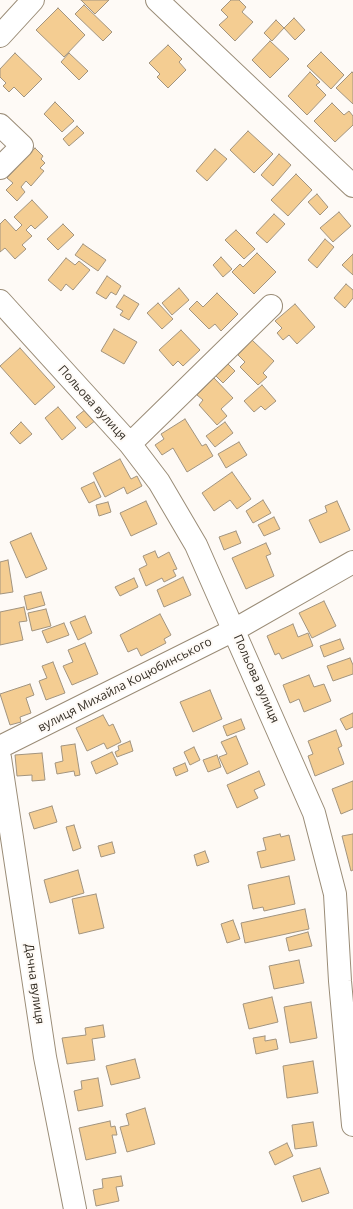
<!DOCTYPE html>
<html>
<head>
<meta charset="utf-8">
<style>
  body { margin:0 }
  canvas { display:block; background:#fefaf6 }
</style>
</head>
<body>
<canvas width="353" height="1209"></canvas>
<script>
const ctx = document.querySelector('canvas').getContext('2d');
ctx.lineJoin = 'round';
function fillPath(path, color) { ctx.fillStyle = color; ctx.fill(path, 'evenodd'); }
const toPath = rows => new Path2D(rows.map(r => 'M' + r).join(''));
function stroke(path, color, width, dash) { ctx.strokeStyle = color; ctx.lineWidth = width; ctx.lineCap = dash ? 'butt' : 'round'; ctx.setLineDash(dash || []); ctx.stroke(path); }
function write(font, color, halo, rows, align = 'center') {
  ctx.font = font + ' "Open Sans",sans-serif'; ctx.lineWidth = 4; ctx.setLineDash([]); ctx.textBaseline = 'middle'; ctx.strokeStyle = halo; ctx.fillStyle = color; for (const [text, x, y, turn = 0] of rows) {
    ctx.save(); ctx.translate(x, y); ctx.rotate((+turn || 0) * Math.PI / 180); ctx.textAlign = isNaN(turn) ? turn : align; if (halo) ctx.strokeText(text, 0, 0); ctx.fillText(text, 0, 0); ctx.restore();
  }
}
const building = toPath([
  [81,0,109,0,95,14,81,0],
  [231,0,239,0,246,7,242,12,253,22,235,41,219,25,228,17,221,10,231,0],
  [84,5,112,32,103,41,75,14,84,5],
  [58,8,85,35,64,57,36,30,58,8],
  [294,18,305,30,295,40,284,28,294,18],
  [276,20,284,28,272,41,264,33,276,20],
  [270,41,289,59,270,78,252,60,270,41],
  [168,45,182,59,179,62,186,70,168,88,157,77,160,74,149,63,168,45],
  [321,52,344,75,331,89,307,66,321,52],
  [15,53,42,79,24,97,14,87,9,92,3,86,6,83,0,77,0,69,15,53],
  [69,53,88,71,79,80,61,62,69,53],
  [310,72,320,82,316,85,326,95,307,115,288,96,310,72],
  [352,72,353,73,353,104,336,88,352,72],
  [55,102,74,121,62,132,44,114,55,102],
  [332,103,344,115,349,111,353,116,353,125,335,142,314,121,332,103],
  [77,126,84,133,69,146,63,139,77,126],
  [248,131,273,154,254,173,230,150,248,131],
  [35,148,43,156,41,159,45,163,40,168,44,171,31,186,26,181,21,187,25,192,17,201,6,190,13,183,7,178,35,148],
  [215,149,227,159,207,181,196,171,215,149],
  [279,154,291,165,273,186,261,175,279,154],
  [296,174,312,190,288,216,271,200,296,174],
  [317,194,328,207,320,215,308,202,317,194],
  [32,200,48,217,35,229,31,225,26,230,32,236,22,245,26,249,15,259,5,248,0,252,0,224,5,219,16,231,22,225,14,217,32,200],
  [339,212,351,226,333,242,320,228,339,212],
  [274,214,285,224,267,243,256,233,274,214],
  [63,224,74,235,58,250,47,239,63,224],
  [236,230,255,249,244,259,225,240,236,230],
  [325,239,334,247,317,268,308,260,325,239],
  [83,244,106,260,98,271,75,255,83,244],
  [257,253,276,272,254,294,232,272,240,264,243,267,257,253],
  [353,254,353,275,342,265,353,254],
  [221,257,232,269,223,277,213,265,221,257],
  [66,258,75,265,79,261,90,270,73,290,66,284,61,291,48,280,66,258],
  [107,276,121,286,116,295,111,292,106,299,96,293,107,276],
  [346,284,353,290,353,298,345,308,334,298,346,284],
  [179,288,189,300,172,315,162,303,179,288],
  [217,293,238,314,221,331,215,324,209,329,189,309,197,301,203,307,217,293],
  [124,295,139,304,129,320,120,315,123,311,116,307,124,295],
  [158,303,173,319,162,329,147,313,158,303],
  [295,304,315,327,297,344,289,335,283,340,277,333,282,328,275,321,295,304],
  [114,329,137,342,124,364,101,351,114,329],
  [181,330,200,350,183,366,178,361,173,366,159,350,181,330],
  [252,340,274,361,263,373,267,377,258,385,240,367,245,362,238,355,252,340],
  [20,348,55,387,35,405,0,366,20,348],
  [227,363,235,371,223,383,215,375,227,363],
  [214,378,233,398,221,409,227,416,217,425,199,405,203,400,197,395,214,378],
  [262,385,276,401,265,410,261,406,254,412,244,401,262,385],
  [58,407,76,428,62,440,45,418,58,407],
  [86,409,96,420,86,428,76,417,86,409],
  [185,419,202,446,206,444,213,456,187,472,173,448,162,455,155,445,164,439,161,434,185,419],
  [21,422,32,434,20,444,10,433,21,422],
  [225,422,233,433,215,447,206,436,225,422],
  [239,442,247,455,226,468,218,454,239,442],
  [120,459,131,479,137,476,142,486,127,494,124,487,105,497,93,473,120,459],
  [232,472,251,499,237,509,230,500,214,511,202,493,232,472],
  [94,482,101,497,89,503,81,488,94,482],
  [263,500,271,513,253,523,246,511,263,500],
  [146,501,157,524,131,536,120,513,146,501],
  [337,501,350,530,320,543,309,520,327,512,325,506,337,501],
  [108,502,111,512,99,516,96,505,108,502],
  [274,517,280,529,264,536,258,525,274,517],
  [236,531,241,543,224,550,219,537,236,531],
  [31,533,47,569,26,578,10,542,31,533],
  [266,543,271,554,266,556,274,576,246,589,232,558,266,543],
  [155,551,158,558,169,552,177,569,173,570,176,576,164,582,162,578,146,586,139,569,147,565,143,556,155,551],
  [8,560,13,592,0,594,0,562,8,560],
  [183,577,191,595,164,607,157,590,183,577],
  [134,578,138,587,120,596,115,587,134,578],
  [41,592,45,605,27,610,24,596,41,592],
  [324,601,336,626,312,638,299,613,324,601],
  [24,607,27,621,19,622,23,640,0,645,0,612,24,607],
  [46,609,51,626,32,631,28,613,46,609],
  [160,614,171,635,164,639,166,643,141,656,137,648,128,652,120,635,160,614],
  [85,616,92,633,78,640,70,622,85,616],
  [64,623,69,635,47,643,42,631,64,623],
  [293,624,298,637,308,633,313,646,282,659,279,653,275,655,267,636,293,624],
  [340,639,344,649,324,657,320,646,340,639],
  [85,643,98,674,72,685,63,666,73,662,68,650,85,643],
  [350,658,353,665,353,674,333,681,327,666,350,658],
  [53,662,65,693,46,700,39,681,47,678,42,666,53,662],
  [309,675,314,687,324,684,331,701,304,712,299,699,290,703,283,685,309,675],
  [30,684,34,695,26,698,31,713,20,717,21,722,10,725,0,694,30,684],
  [210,690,222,719,193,732,180,702,210,690],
  [353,713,353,727,346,730,340,719,353,713],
  [103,715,109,726,113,724,121,742,107,749,104,743,87,751,76,728,103,715],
  [241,719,245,729,227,736,223,726,241,719],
  [336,730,342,746,338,748,344,764,315,776,308,756,313,754,308,741,336,730],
  [236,736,248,764,227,774,219,757,227,754,221,742,236,736],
  [130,741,133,751,117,757,115,752,119,750,118,746,130,741],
  [75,744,80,775,75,776,74,771,57,774,55,763,63,761,61,746,75,744],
  [194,747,200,760,190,765,184,752,194,747],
  [112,752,118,764,96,774,91,762,112,752],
  [42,753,45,780,32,781,32,775,17,776,15,755,42,753],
  [217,755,221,767,208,772,203,760,217,755],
  [185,763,188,771,176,776,173,768,185,763],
  [259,771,265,785,254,790,258,798,237,808,227,785,259,771],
  [353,781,353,809,341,814,332,789,353,781],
  [52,806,57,822,34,829,29,813,52,806],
  [74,825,81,848,73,851,66,827,74,825],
  [280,834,281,837,289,835,295,860,261,868,257,852,266,850,263,838,280,834],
  [353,834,353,870,351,871,342,836,353,834],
  [112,842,115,853,101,857,98,846,112,842],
  [205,851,209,862,197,866,194,855,205,851],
  [78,870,84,893,50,903,44,880,78,870],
  [289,876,295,904,264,911,263,907,253,909,248,885,289,876],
  [96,894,104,928,79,934,72,899,96,894],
  [305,909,309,929,245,943,241,923,305,909],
  [233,920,240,939,227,943,221,924,233,920],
  [308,932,312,946,289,951,286,938,308,932],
  [299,960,304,983,274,989,269,966,299,960],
  [272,997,278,1022,249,1029,243,1004,272,997],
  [311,1002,317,1038,290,1043,284,1007,311,1002],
  [103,1025,105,1037,92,1039,95,1060,67,1064,62,1038,86,1035,85,1028,103,1025],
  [265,1036,265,1041,276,1039,278,1049,256,1054,253,1038,265,1036],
  [135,1059,140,1078,111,1085,106,1066,135,1059],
  [313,1061,318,1093,287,1098,283,1066,313,1061],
  [98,1078,103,1106,78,1111,74,1091,82,1089,81,1081,98,1078],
  [145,1108,155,1144,127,1152,120,1127,129,1125,126,1114,145,1108],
  [110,1121,111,1127,115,1126,117,1135,112,1135,116,1153,86,1160,79,1128,110,1121],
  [313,1122,317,1146,295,1149,292,1125,313,1122],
  [287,1143,293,1156,275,1165,269,1152,287,1143],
  [320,1168,329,1193,302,1202,293,1176,320,1168],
  [121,1176,123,1186,116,1187,119,1201,96,1206,93,1190,103,1188,102,1179,121,1176]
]);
fillPath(building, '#f4cd92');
stroke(building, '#a2947f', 1);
const minor = toPath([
  [157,0,353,186],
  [0,36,33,0],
  [0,125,22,146,0,168],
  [0,301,130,444,159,482,196,545,314,813,335,894,340,981,353,1125],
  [130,444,271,306],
  [0,747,234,630,353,562],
  [0,758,45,1057,75,1209]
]);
stroke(minor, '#9a8c77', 24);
stroke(minor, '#fff', 22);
write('12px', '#342e25', '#fefaf6', [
  ["Польова вулиця",92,403,48],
  ["Польова вулиця",256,679,66],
  ["вулиця Михайла Коцюбинського",125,685,-27],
  ["Дачна вулиця",34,984,82]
]);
</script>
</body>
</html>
